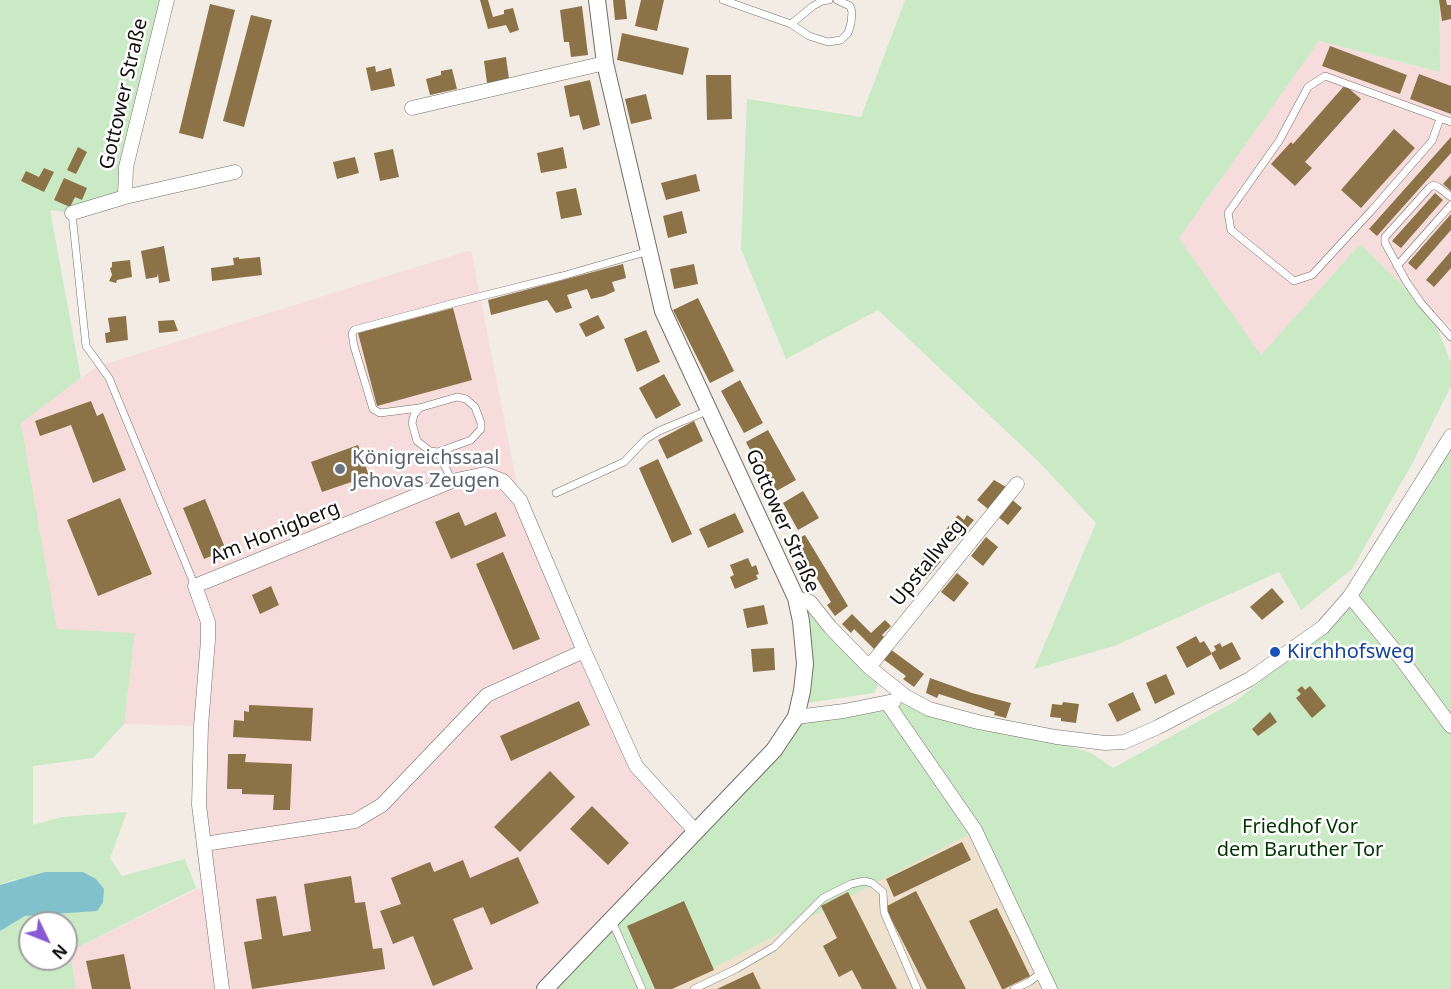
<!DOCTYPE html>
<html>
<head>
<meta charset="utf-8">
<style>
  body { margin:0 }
  #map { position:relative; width:1451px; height:989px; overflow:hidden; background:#f2ece5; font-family:"Noto Sans",sans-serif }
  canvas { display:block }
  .north { position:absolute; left:18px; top:911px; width:60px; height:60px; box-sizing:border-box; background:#fff; border:2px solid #a09f9f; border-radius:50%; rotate:133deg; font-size:16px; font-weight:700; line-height:24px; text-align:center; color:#12100e }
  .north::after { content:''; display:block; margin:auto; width:21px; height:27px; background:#8a5ad4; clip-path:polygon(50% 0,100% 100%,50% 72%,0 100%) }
</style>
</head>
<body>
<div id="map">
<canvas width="1451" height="989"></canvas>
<div class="north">N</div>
</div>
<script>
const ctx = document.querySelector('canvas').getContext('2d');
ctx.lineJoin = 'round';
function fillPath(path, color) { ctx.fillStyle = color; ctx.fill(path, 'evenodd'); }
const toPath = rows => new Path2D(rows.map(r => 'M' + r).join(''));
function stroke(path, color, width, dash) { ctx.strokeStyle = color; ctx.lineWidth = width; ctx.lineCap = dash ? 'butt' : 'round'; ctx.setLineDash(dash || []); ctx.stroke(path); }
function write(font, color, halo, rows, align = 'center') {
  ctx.font = font + ' "Noto Sans",sans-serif'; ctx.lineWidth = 5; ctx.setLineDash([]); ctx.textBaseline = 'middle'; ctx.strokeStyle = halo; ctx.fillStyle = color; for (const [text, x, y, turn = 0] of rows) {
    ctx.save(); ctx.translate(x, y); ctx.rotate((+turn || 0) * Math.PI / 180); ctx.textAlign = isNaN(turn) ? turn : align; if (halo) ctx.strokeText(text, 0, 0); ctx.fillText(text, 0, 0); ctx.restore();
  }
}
fillPath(toPath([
  [1439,0,1451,0,1451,327,1431,313,1360,244,1261,355,1179,238,1319,41,1439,72],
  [471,250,520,500,636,766,696,832,545,989,76,989,70,951,208,884,201,726,124,724,135,633,57,629,21,423,96,367]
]), '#f7dcdc');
fillPath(toPath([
  [975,830,1050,989,673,989]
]), '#eee2ce');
fillPath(toPath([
  [0,0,167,0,125,197,72,213,50,210,81,378,21,423,57,629,135,633,124,724,93,758,33,766,33,825,62,817,127,812,110,858,122,876,185,859,196,888,70,951,76,989,0,989,0,931,25,916,58,913,15,879,0,885],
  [30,923,66,923,66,959,30,959],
  [905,0,1439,0,1440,72,1319,41,1179,238,1261,355,1360,244,1431,313,1451,362,1451,386,1412,464,1352,569,1301,610,1279,572,1114,646,1034,669,1096,523,1040,463,878,310,786,359,741,249,747,99,861,117],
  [1451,437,1451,989,1050,989,975,831,673,989,545,989,796,717,905,696,1091,753,1113,768,1236,701,1314,637],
  [810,608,878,685,874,693,807,703,805,616]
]), '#c9eac5');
fillPath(toPath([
  [45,872,83,872,96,879,104,889,103,902,97,911,25,916,0,931,0,885]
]), '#80c1cb');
fillPath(toPath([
  [480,0,488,0,493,17,504,14,504,10,513,8,519,30,510,33,506,25,488,29],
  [613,0,625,0,627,19,615,20],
  [641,0,664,0,657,31,635,26],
  [1439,0,1446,0,1447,5,1451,5,1451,19,1442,21],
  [210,4,235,10,203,139,179,133],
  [582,6,588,55,571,57,569,42,564,42,560,10],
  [251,15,272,20,244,127,223,121],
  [622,33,689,48,683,75,617,60],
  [1330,46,1407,75,1400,94,1322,66],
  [506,57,509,79,487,83,484,61],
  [375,66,376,72,391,68,395,86,371,91,366,68],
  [452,69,457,89,430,95,426,79,441,75,441,71],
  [1419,74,1451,86,1451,114,1410,99],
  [706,75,731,75,732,119,707,120],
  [590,80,600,125,583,130,579,115,570,117,564,86],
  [1345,85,1361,99,1305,162,1312,168,1295,186,1271,164,1291,142,1293,144],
  [646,94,652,119,631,124,625,99],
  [1394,129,1415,148,1361,208,1341,190],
  [1451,137,1451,153,1377,236,1369,229],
  [78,147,87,152,76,174,67,170],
  [563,147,567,168,541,173,537,153],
  [393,149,399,177,380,181,374,153],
  [355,157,359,173,337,179,333,162],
  [44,168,54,172,44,192,21,181,26,171,39,177],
  [696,174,700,191,666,200,661,183],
  [1451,175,1451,191,1443,184],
  [64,178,87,188,82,200,75,197,70,207,54,200],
  [576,188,582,215,561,219,556,192],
  [1435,193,1443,200,1401,248,1392,241],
  [682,211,687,233,668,238,663,216],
  [1451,214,1451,230,1416,270,1408,263],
  [164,246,170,281,159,283,158,274,157,277,146,279,141,251],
  [1451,251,1451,268,1434,287,1426,280],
  [239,257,239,259,260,257,262,275,212,281,211,268,234,265,233,258],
  [130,260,132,277,117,280,116,283,109,281,112,275,110,268,112,267,112,262],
  [623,264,626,278,612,282,615,291,604,296,591,299,587,289,567,295,572,308,556,313,547,300,491,315,488,300],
  [694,264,698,284,674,289,670,269],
  [698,298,734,371,710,383,673,310],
  [453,308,472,380,377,406,358,333],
  [598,315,605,328,586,337,579,324],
  [126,316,128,340,106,343,105,333,110,332,108,318],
  [174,320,178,331,159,333,158,321],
  [646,330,660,362,637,372,624,339],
  [664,374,681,405,656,419,639,388],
  [740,380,763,423,744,433,721,391],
  [91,401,97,416,103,413,126,470,93,483,71,425,40,436,35,421],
  [694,421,703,441,667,459,658,440],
  [768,430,796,480,773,493,746,442],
  [358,445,369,476,322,492,311,462],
  [658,459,692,534,672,543,639,468],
  [994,480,1006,487,988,509,977,500],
  [803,491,819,518,798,530,783,503],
  [120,498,152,574,98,596,67,520],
  [1010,498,1022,508,1008,525,997,516],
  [205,499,226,550,204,559,183,508],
  [459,512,465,526,496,512,506,536,451,559,435,522],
  [735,513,744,532,708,548,699,529],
  [958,515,964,520,967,515,974,520,955,543,943,533],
  [805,535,848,606,835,616,827,605,831,602,801,552,797,554,791,542],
  [986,537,998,547,983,566,971,556],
  [929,550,941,561,926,579,914,569],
  [503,552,540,639,513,650,476,564],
  [748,558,752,567,756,565,759,574,756,575,758,579,735,589,730,577,734,575,730,565],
  [957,573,969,583,954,602,941,592],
  [271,586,279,605,260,614,252,595],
  [1272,588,1284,602,1262,620,1250,607],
  [764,605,768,624,747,628,743,609],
  [852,614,871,633,885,620,891,626,882,635,886,639,875,650,854,629,851,633,842,624],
  [1196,636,1200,643,1204,641,1212,654,1187,668,1176,647],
  [1232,642,1241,659,1220,670,1211,653,1216,650,1214,646,1220,643,1222,647],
  [774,648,775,670,753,672,751,649],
  [890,649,924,674,914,687,903,679,906,676,883,659],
  [1166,674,1175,694,1155,704,1146,683],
  [930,678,972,693,1011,703,1006,718,994,715,995,712,939,694,937,698,926,693],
  [1302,686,1305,690,1310,686,1326,706,1312,718,1296,698,1301,694,1297,690],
  [1133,692,1141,710,1117,722,1108,704],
  [579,701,590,725,511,761,500,736],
  [1063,702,1079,704,1076,723,1061,721,1061,718,1050,717,1052,704,1062,705],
  [249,705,313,708,311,741,233,737,234,720,244,721,244,711,249,712],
  [1270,712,1277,722,1258,736,1252,729],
  [228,754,246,754,245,762,292,764,290,810,273,810,274,795,242,794,242,789,227,789],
  [550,771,575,797,520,852,494,827],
  [592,806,629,843,608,865,570,829],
  [962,842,971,860,894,897,886,879],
  [518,857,539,903,491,925,483,907,453,919,473,969,433,986,413,936,393,944,380,911,401,904,391,878,430,862,434,872,463,860,470,878],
  [351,876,355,903,365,902,373,949,382,948,385,969,252,989,244,942,262,939,256,899,276,896,283,936,311,931,304,884],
  [916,891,966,989,927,989,885,907],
  [848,892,897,989,862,989,852,970,839,977,823,946,837,938,821,906],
  [684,901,714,970,672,989,655,989,627,926],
  [997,908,1030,976,1004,989,1002,989,969,921],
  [124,954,131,989,92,989,86,961],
  [753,972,761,989,717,989]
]), '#8c7247');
const service = toPath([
  [723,0,791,24,809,36,828,42,841,40,848,33,851,23,852,12,850,6,837,0],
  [791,24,813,6,822,1,829,0],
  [1440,119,1432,141,1372,210,1312,275,1294,281,1231,230,1228,213,1279,141,1308,87,1325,76,1451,122],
  [1451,197,1438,187,1434,185,1430,187,1385,237,1385,243,1406,281,1421,303,1451,337],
  [72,213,86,346,109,378,195,586],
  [1397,266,1451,205],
  [457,397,466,399,475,407,481,423,481,429,471,440,438,452,430,451,417,441,412,423,414,415,419,408,457,397],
  [419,408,380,413,373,409,354,346,352,334,354,330,458,302,562,276,649,251],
  [438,452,452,481],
  [556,493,624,462,646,439,659,431,709,410],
  [612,921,642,989],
  [694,989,736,969,774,947,823,898,851,884,864,881,872,883,883,892,884,912,917,989],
  [1014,989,1029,982,1042,972]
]);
const minor = toPath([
  [412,108,605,63],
  [125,197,126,167,167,0],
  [72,213,125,197,235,172],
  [1350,596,1400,657,1451,726],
  [796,598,810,602,830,627,869,667,905,696,929,709,978,722,1056,737,1105,743,1124,742,1158,727,1250,679,1323,627,1350,596,1451,436],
  [869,667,1017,484],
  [888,704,975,830,1050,989],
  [796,717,844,711,894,701],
  [204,844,355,821,382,805,487,695,584,651],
  [222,989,199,805,201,726,208,640,208,622,195,586,452,481,485,474,503,481,520,500,584,651,636,766,696,832]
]);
const tertiary = toPath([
  [545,989,774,750,796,717,802,691,805,664,801,621,796,598,663,311,605,63,597,0]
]);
stroke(service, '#746f69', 8);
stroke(minor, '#746f69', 15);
stroke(tertiary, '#746f69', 18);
stroke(service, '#fff', 7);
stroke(minor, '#fff', 14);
stroke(tertiary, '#fff', 16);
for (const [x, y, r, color] of [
  [340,469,6,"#6b7280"],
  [1275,652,6,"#1a4fb4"]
]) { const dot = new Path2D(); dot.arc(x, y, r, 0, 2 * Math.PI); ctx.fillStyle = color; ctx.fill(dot); stroke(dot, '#fff', 2); }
write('20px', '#12100e', '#fff', [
  ["Gottower Straße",124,94,-77],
  ["Gottower Straße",782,521,66],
  ["Am Honigberg",275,533,-22],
  ["Upstallweg",928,563,-51]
]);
write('20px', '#5b616d', '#fff', [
  ["Königreichssaal",352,458],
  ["Jehovas Zeugen",352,481]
], 'left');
write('20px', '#164399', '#fff', [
  ["Kirchhofsweg",1287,652]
], 'left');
write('20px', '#013500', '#fff', [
  ["Friedhof Vor",1300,827],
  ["dem Baruther Tor",1300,850]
]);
</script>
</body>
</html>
